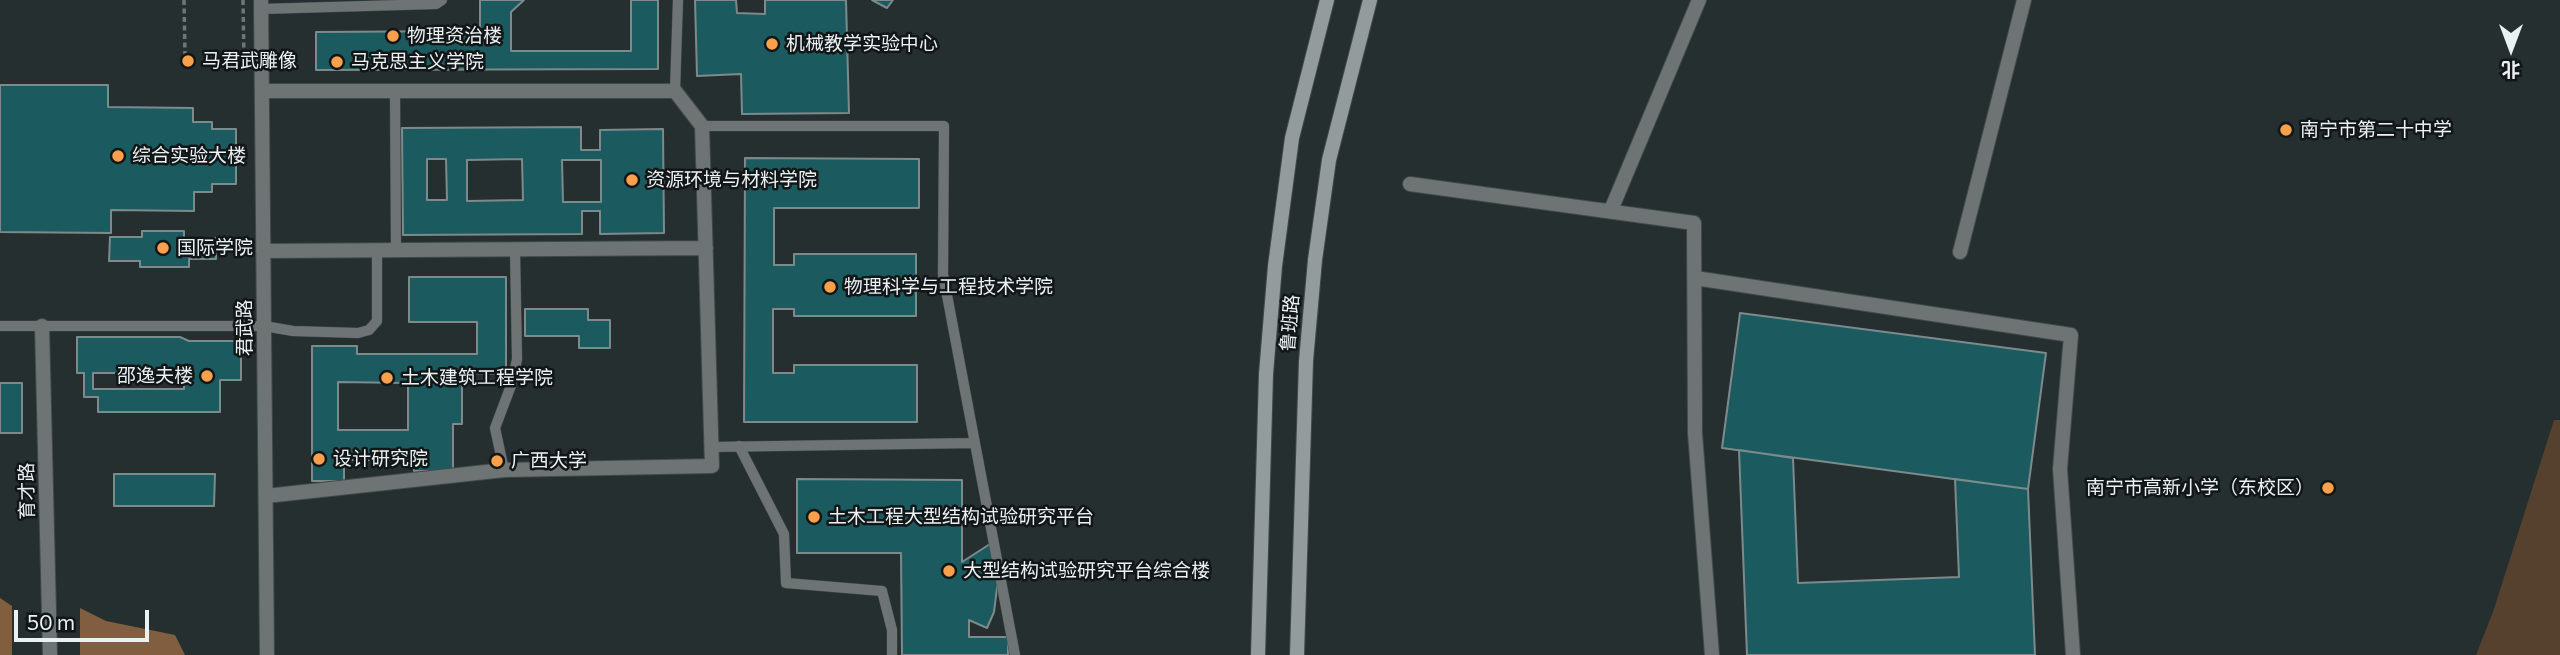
<!DOCTYPE html>
<html>
<head>
<meta charset="utf-8">
<style>
  body { margin:0 }
  #map { position:relative; width:2560px; height:655px; overflow:hidden; background:#252f30; font-family:Commissioner,"Noto Sans SC",sans-serif }
  canvas { display:block }
  .north { position:absolute; left:2476px; top:14px; width:70px; height:70px; -webkit-text-stroke:5px #121617; paint-order:stroke; rotate:180deg; font-size:19px; font-weight:700; line-height:28px; text-align:center; color:#eaf1f2 }
  .north::after { content:''; display:block; margin:auto; width:24px; height:32px; background:#eaf1f2; clip-path:polygon(50% 0,100% 100%,50% 72%,0 100%) }
  .scale { position:absolute; left:14px; top:610px; width:135px; height:32px; box-sizing:border-box; border:4px solid #eaf1f2; border-top:0; padding-left:9px; font-size:21px; line-height:24px; white-space:nowrap; color:#eaf1f2; -webkit-text-stroke:5px #121617; paint-order:stroke }
</style>
</head>
<body>
<div id="map">
<canvas width="2560" height="655"></canvas>
<div class="north">北</div>
<div class="scale">50 m</div>
</div>
<script>
const ctx = document.querySelector('canvas').getContext('2d');
ctx.lineJoin = 'round';
function fillPath(path, color) { ctx.fillStyle = color; ctx.fill(path, 'evenodd'); }
const toPath = rows => new Path2D(rows.map(r => 'M' + r).join(''));
function stroke(path, color, width, dash) { ctx.strokeStyle = color; ctx.lineWidth = width; ctx.lineCap = dash ? 'butt' : 'round'; ctx.setLineDash(dash || []); ctx.stroke(path); }
function write(font, color, halo, rows, align = 'center') {
  ctx.font = font + ' Commissioner,"Noto Sans SC",sans-serif'; ctx.lineWidth = 5; ctx.setLineDash([]); ctx.textBaseline = 'middle'; ctx.strokeStyle = halo; ctx.fillStyle = color; for (const [text, x, y, turn = 0] of rows) {
    ctx.save(); ctx.translate(x, y); ctx.rotate((+turn || 0) * Math.PI / 180); ctx.textAlign = isNaN(turn) ? turn : align; if (halo) ctx.strokeText(text, 0, 0); ctx.fillText(text, 0, 0); ctx.restore();
  }
}
fillPath(toPath([
  [2554,420,2560,420,2560,655,2476,655,2493,612]
]), '#56412f');
fillPath(toPath([
  [0,598,12,606,12,655,0,655],
  [80,608,106,621,175,635,185,655,80,655]
]), '#825e40');
const building = toPath([
  [480,0,524,0,511,12,511,51,631,51,631,0,658,0,658,69,316,70,316,32,470,31,470,40,480,40,480,0],
  [695,0,736,0,737,13,765,14,765,0,846,0,849,113,742,114,741,74,697,76,695,0],
  [872,0,893,0,887,8,872,0],
  [0,85,108,85,108,107,193,108,193,122,212,122,212,129,236,129,236,184,212,184,212,192,194,192,194,211,111,210,111,233,0,232,0,85],
  [581,127,581,150,600,150,600,130,663,129,664,233,600,234,600,211,582,211,582,234,403,235,402,128,581,127],
  [427,159,446,159,447,200,427,200,427,159],
  [522,159,523,200,467,201,467,160,522,159],
  [562,160,601,160,601,202,563,202,562,160],
  [745,158,919,159,919,208,774,208,774,265,794,265,794,254,916,254,916,316,794,316,794,309,773,309,773,373,794,373,794,365,917,365,917,422,744,422,745,158],
  [142,231,184,231,184,238,216,238,216,259,189,259,189,267,140,267,140,261,109,261,110,237,142,237,142,231],
  [409,277,506,277,506,374,462,373,462,424,453,424,453,471,414,471,414,460,344,460,344,481,312,481,312,346,357,346,357,354,477,354,477,322,409,322,409,277],
  [338,382,408,383,408,430,338,430,338,382],
  [525,309,588,309,588,320,610,320,610,348,579,348,579,336,525,336,525,309],
  [1740,313,2046,353,2028,489,1722,448,1740,313],
  [77,337,180,337,189,341,241,341,241,380,220,380,220,412,98,412,98,397,84,397,84,373,77,373,77,337],
  [93,373,174,373,174,380,184,380,184,389,93,389,93,373],
  [0,383,22,383,22,433,0,433,0,383],
  [1739,450,1793,458,1798,583,1959,577,1955,479,2028,489,2035,655,1747,655,1739,450],
  [114,474,215,474,214,506,114,506,114,474],
  [797,479,962,480,962,562,990,544,998,580,994,612,987,628,969,620,969,637,1008,637,1008,655,902,655,901,553,797,553,797,479]
]);
fillPath(building, '#1b5b60');
stroke(building, '#7d8a8b', 2);
const lane = toPath([
  [261,9,436,4,442,0],
  [395,91,396,250],
  [675,91,678,0],
  [702,126,944,126,943,274,1015,655],
  [0,326,264,326,293,331,358,333,369,330,377,321,377,250],
  [739,446,784,534,786,583,882,591,892,630,892,655],
  [711,447,975,443],
  [504,470,495,428,512,383,517,359,515,249]
]);
const street = toPath([
  [261,0,267,655],
  [262,91,675,91,702,126,712,466,504,470,266,496],
  [1410,184,1694,223,1695,433,1712,655],
  [1611,210,1699,0],
  [263,251,706,248],
  [1960,252,2024,0],
  [1695,278,2071,335,2060,469,2073,655],
  [42,326,50,655]
]);
const secondary = toPath([
  [1258,655,1266,374,1275,266,1292,138,1327,0],
  [1297,655,1306,361,1315,260,1329,160,1370,0]
]);
stroke(lane, '#414a4b', 11);
stroke(street, '#414a4b', 16);
stroke(secondary, '#414a4b', 16);
stroke(toPath([
  [184,0,185,56],
  [243,0,244,61]
]), '#6e7778', 3.5, [5, 3.5]);
stroke(lane, '#6e7474', 10);
stroke(street, '#6e7474', 14);
stroke(secondary, '#939b9c', 14);
for (const [x, y, r, color] of [
  [393,36,7,"#f9a04c"],
  [772,44,7,"#f9a04c"],
  [188,61,7,"#f9a04c"],
  [337,62,7,"#f9a04c"],
  [2286,130,7,"#f9a04c"],
  [118,156,7,"#f9a04c"],
  [632,180,7,"#f9a04c"],
  [163,248,7,"#f9a04c"],
  [830,287,7,"#f9a04c"],
  [207,376,7,"#f9a04c"],
  [387,378,7,"#f9a04c"],
  [319,459,7,"#f9a04c"],
  [497,461,7,"#f9a04c"],
  [2328,488,7,"#f9a04c"],
  [814,517,7,"#f9a04c"],
  [949,571,7,"#f9a04c"]
]) { const dot = new Path2D(); dot.arc(x, y, r, 0, 2 * Math.PI); ctx.fillStyle = color; ctx.fill(dot); stroke(dot, '#121617', 2.5); }
write('19px', '#eaf1f2', '#121617', [
  ["物理资治楼",407,36],
  ["机械教学实验中心",786,44],
  ["马君武雕像",202,61],
  ["马克思主义学院",351,62],
  ["南宁市第二十中学",2300,130],
  ["综合实验大楼",132,156],
  ["资源环境与材料学院",646,180],
  ["国际学院",177,248],
  ["物理科学与工程技术学院",844,287],
  ["邵逸夫楼",193,376,"right"],
  ["土木建筑工程学院",401,378],
  ["设计研究院",333,459],
  ["广西大学",511,461],
  ["南宁市高新小学（东校区）",2314,488,"right"],
  ["土木工程大型结构试验研究平台",828,517],
  ["大型结构试验研究平台综合楼",963,571]
], 'left');
write('19px', '#eaf1f2', '#121617', [
  ["鲁班路",1290,323,-85],
  ["君武路",245,328,-90],
  ["育才路",27,491,-91]
]);
</script>
</body>
</html>
